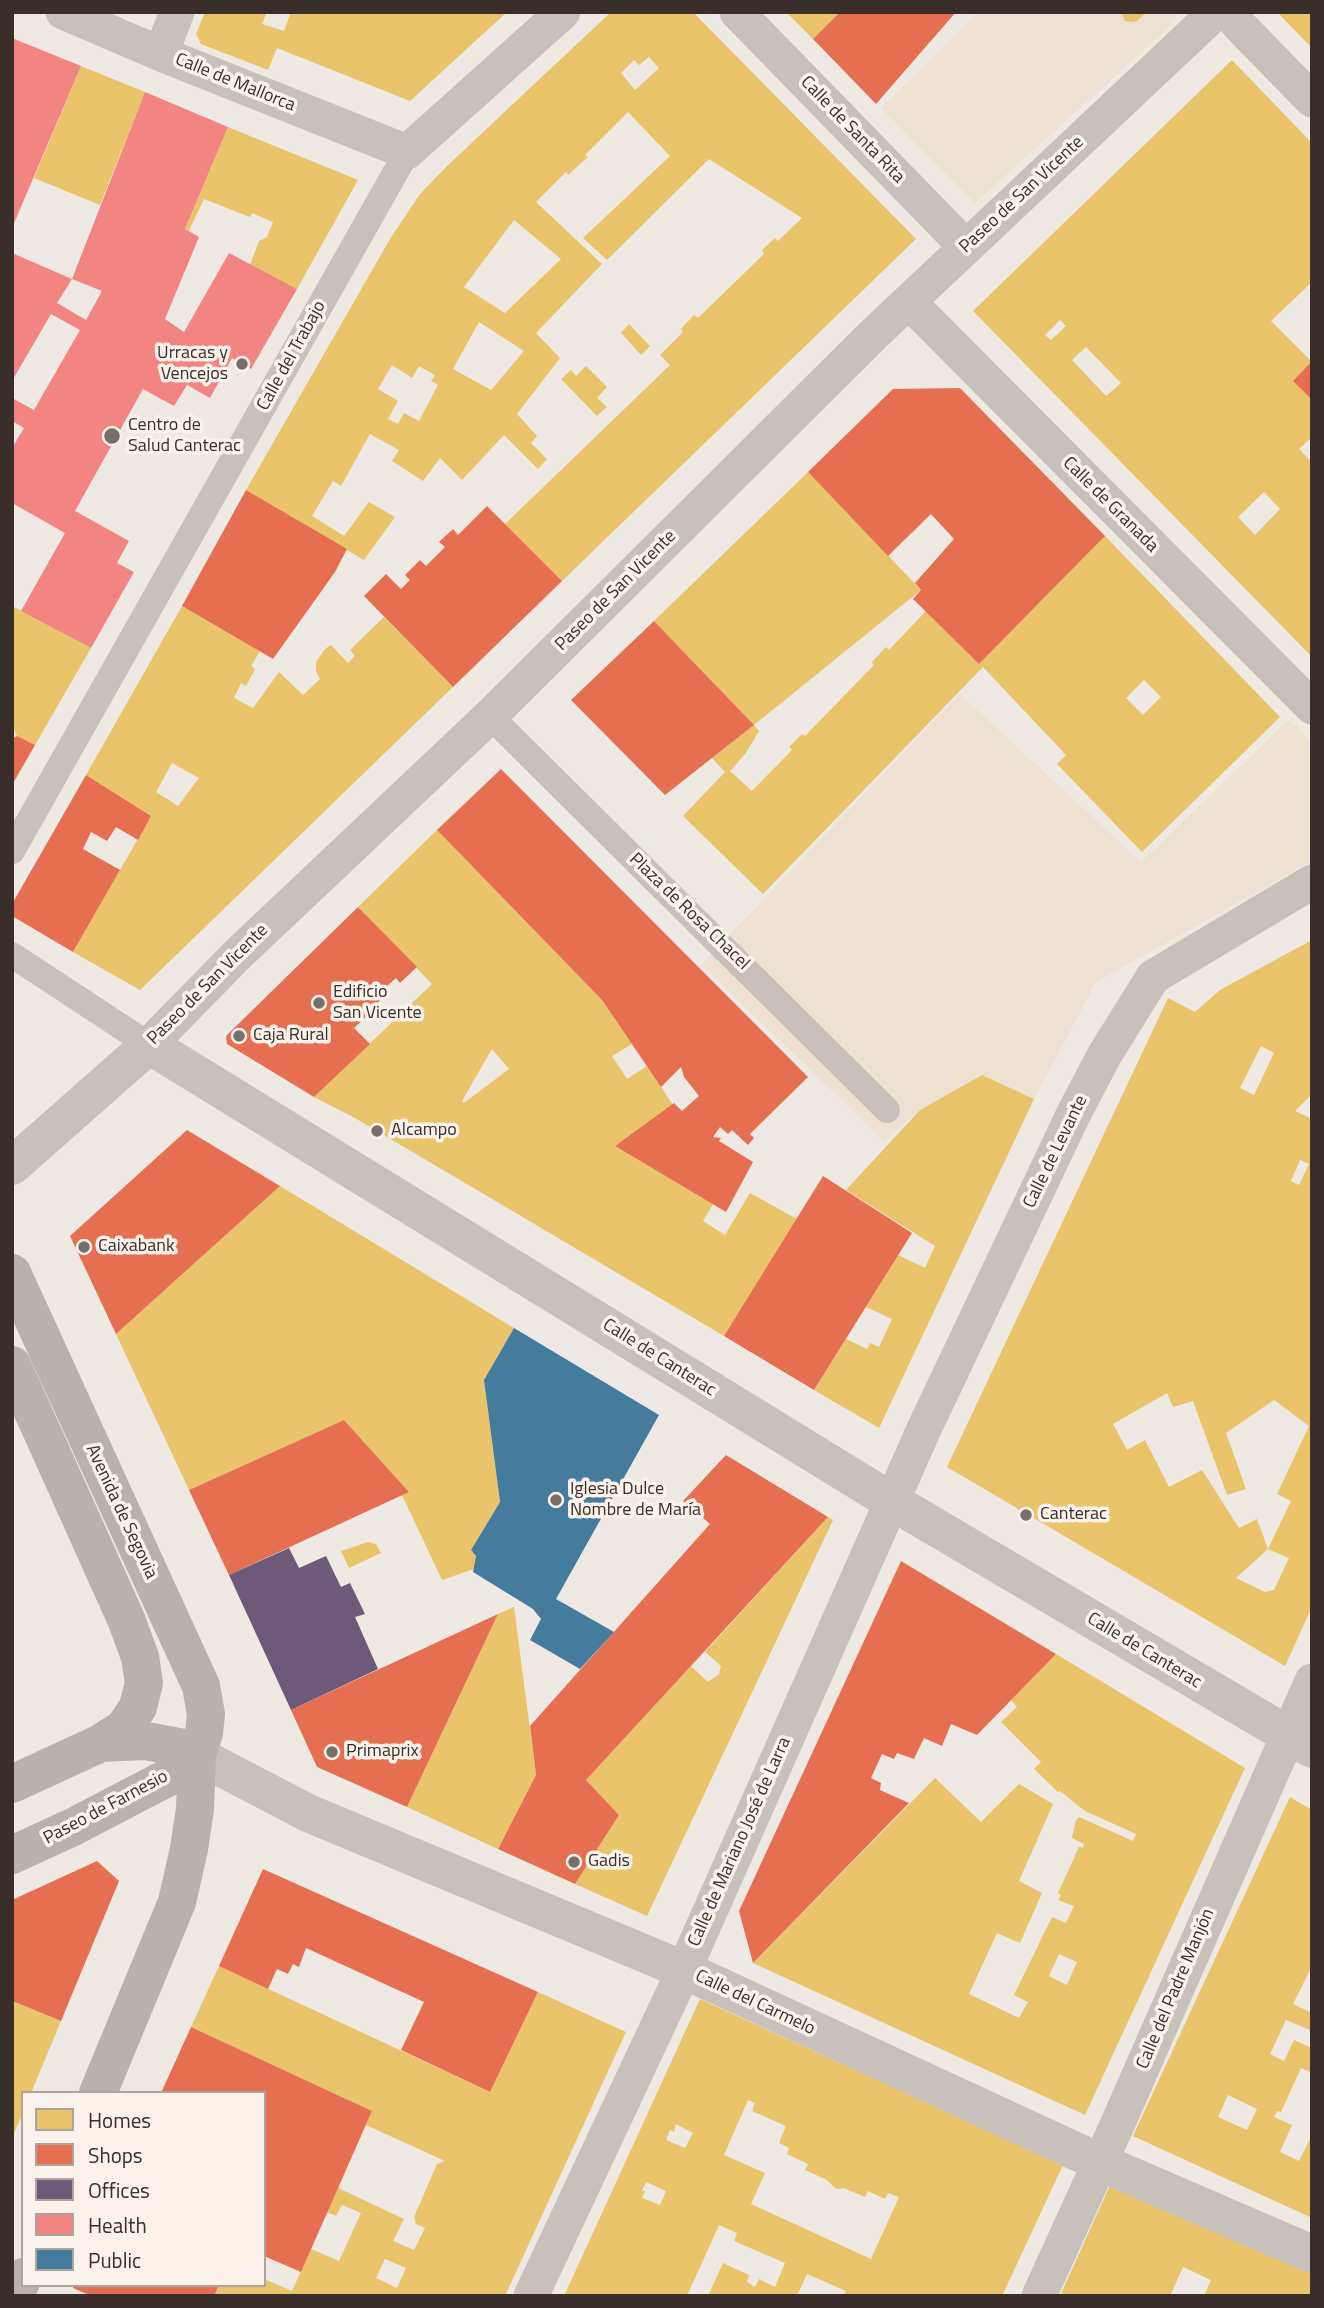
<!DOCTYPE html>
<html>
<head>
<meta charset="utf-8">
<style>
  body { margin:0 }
  #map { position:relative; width:1324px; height:2308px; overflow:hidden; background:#eee9e3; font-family:"Titillium Web",sans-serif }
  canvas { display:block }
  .frame { position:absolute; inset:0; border:14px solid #392e29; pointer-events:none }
  .legend { position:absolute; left:21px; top:2091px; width:245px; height:196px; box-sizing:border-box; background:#fbf3eb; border:2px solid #ada49d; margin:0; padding:9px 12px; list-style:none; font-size:21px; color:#392e29 }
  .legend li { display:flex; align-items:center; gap:14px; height:35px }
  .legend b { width:35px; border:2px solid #ada49d }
</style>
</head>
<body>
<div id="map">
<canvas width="1324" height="2308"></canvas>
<div class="frame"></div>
<ul class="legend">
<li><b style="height:19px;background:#e9c46a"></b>Homes</li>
<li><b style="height:19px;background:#e76f51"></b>Shops</li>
<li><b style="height:19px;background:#6d597a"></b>Offices</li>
<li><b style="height:19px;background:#f28482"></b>Health</li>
<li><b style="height:19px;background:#457b9d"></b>Public</li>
</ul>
</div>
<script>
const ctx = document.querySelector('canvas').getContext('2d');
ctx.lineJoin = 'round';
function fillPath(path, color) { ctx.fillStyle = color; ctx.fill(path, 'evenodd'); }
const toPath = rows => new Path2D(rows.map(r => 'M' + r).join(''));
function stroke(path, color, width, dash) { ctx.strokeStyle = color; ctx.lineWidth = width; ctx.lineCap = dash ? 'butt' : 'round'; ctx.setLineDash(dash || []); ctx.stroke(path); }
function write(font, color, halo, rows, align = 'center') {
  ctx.font = font + ' "Titillium Web",sans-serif'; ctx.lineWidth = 7; ctx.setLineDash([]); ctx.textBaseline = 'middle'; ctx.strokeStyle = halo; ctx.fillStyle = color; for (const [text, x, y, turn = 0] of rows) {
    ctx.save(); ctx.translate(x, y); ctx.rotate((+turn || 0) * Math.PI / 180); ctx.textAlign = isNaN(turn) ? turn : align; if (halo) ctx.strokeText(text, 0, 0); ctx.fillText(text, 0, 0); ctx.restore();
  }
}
fillPath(toPath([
  [978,12,1180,12,1167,29,975,203,881,108],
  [960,694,1141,862,1289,720,1312,742,1312,861,1096,982,1034,1099,982,1075,920,1110,884,1141,701,965]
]), '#ede1d2');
fillPath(toPath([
  [205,12,267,12,262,24,284,31,291,12,507,12,410,101,277,48,268,70,201,44,196,34],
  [611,12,693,12,916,239,562,581,505,524,670,365,660,355,683,332,681,329,694,315,698,318,764,254,762,250,775,238,778,241,802,218,709,159,607,260,583,238,670,156,628,112,585,155,588,157,568,175,566,172,536,202,602,264,536,333,560,358,517,414,537,436,531,443,547,459,538,469,504,435,462,480,440,458,423,481,392,461,399,450,370,434,341,486,333,481,312,516,344,536,369,502,395,517,364,560,246,490,390,239,420,194,447,166],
  [649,57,659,68,635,90,621,73,634,60,639,65],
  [514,220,561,259,505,313,464,287],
  [479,322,524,351,491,390,453,369],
  [392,365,412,378,419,366,435,375,431,381,438,385,419,421,404,413,398,424,388,419,398,401,378,389],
  [786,12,840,12,813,39],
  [1121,12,1146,12,1137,21,1132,22,1125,21],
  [1282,12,1312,12,1312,48,1280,15],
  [1232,60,1312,143,1312,282,1271,321,1312,362,1293,381,1312,400,1312,437,1299,449,1312,462,1312,657,973,311],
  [1060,320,1066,326,1051,340,1045,335],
  [1086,347,1121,383,1106,396,1072,360],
  [1264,492,1280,509,1255,535,1238,517],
  [81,66,145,92,100,205,34,178],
  [228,127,358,180,297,289,250,265,259,241,267,237,273,222,252,213,250,217,204,199,189,231,185,229],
  [629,324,650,346,641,355,621,333],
  [586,366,607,387,597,398,607,407,597,416,561,379,571,370,576,376],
  [808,472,921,590,754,725,654,621],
  [1105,536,1280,717,1142,852,1057,764,1066,755,983,667,763,894,683,816,725,772,712,758,754,725,759,731,746,753,730,771,752,791,792,750,789,747,802,734,805,736,874,665,872,662,886,647,889,650,926,611,979,664],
  [1144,680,1161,697,1143,715,1126,698],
  [12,606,91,648,35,745,17,736,12,726],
  [182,606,260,651,251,666,255,669,246,686,241,683,234,698,253,708,279,672,303,695,320,679,316,671,316,662,325,649,331,645,348,663,355,656,350,650,384,617,453,687,140,990,73,952,151,816,86,775],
  [172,763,199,778,178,806,156,792],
  [437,830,602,1000,632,1044,612,1056,627,1079,647,1066,673,1105,615,1146,713,1204,703,1221,725,1235,750,1193,797,1219,724,1336,355,1118,314,1097,432,984,358,907],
  [492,1049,509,1069,464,1103,462,1101],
  [1312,940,1312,1094,1295,1111,1312,1119,1312,1607,1285,1666,947,1467,1168,998,1195,1012,1220,990],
  [1261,1046,1274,1053,1254,1095,1240,1088],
  [1300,1160,1309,1164,1299,1185,1291,1181],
  [1167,1393,1173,1407,1193,1401,1227,1495,1246,1489,1226,1433,1274,1400,1309,1426,1277,1494,1291,1501,1268,1549,1289,1558,1274,1590,1265,1592,1236,1578,1268,1549,1257,1519,1239,1528,1202,1470,1169,1487,1145,1440,1127,1450,1113,1424],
  [982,1075,1034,1099,879,1428,814,1390,846,1339,867,1349,870,1343,879,1347,892,1319,866,1307,898,1255,925,1268,935,1246,846,1190,920,1110],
  [280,1186,514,1328,484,1380,500,1502,471,1550,476,1556,474,1569,442,1580,402,1495,409,1492,344,1420,189,1490,116,1334],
  [828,1517,833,1520,647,1916,575,1884,619,1815,586,1780,691,1666,708,1682,719,1674,721,1666,705,1652],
  [368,1542,376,1544,381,1553,349,1568,341,1551],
  [514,1607,536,1775,498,1849,407,1807,498,1614],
  [1056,1654,1245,1768,1085,2115,753,1963,935,1778,981,1822,1019,1784,1053,1804,1019,1881,1042,1893,1020,1943,997,1933,969,1994,1019,2018,1028,2002,1014,1995,1052,1917,1066,1923,1074,1906,1058,1900,1061,1895,1058,1893,1079,1847,1083,1848,1084,1844,1072,1838,1076,1820,1079,1817,1133,1841,1136,1834,1085,1811,1060,1791,1058,1792,1034,1769,1041,1762,1001,1722,1017,1707,1011,1700],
  [1059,1954,1077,1962,1067,1985,1049,1976],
  [1290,1797,1312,1810,1312,1966,1293,2004,1312,2013,1312,2031,1286,2020,1270,2054,1284,2061,1294,2040,1312,2048,1312,2073,1301,2068,1281,2112,1277,2111,1274,2117,1292,2125,1280,2152,1299,2161,1312,2135,1312,2218,1133,2136],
  [1228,2095,1257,2109,1247,2130,1218,2117],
  [219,1966,490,2092,538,1992,626,2032,505,2296,214,2296,219,2285,264,2285,264,2279,292,2291,311,2249,339,2261,361,2213,342,2205,336,2216,327,2212,338,2188,404,2219,393,2241,414,2250,425,2228,416,2224,414,2217,437,2164,445,2161,366,2125,372,2111,191,2027],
  [385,2259,406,2268,397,2288,376,2278],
  [700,1999,1063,2165,1002,2296,843,2296,846,2291,807,2274,797,2296,708,2296,723,2263,749,2275,747,2282,755,2287,759,2279,775,2287,785,2263,734,2241,737,2233,719,2225,687,2296,564,2296],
  [748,2100,755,2103,752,2111,786,2126,779,2143,789,2148,787,2154,808,2164,805,2170,827,2180,836,2189,844,2188,865,2197,868,2191,885,2199,888,2193,899,2197,871,2259,751,2204,765,2173,724,2155],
  [676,2124,693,2133,685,2148,666,2140,670,2130,674,2132],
  [646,2182,666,2191,660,2205,642,2198,645,2191,642,2191],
  [15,2002,61,2021,31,2093,23,2093,23,2113,12,2138,12,2004],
  [1112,2181,1312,2273,1312,2296,1204,2296,1211,2280,1183,2267,1170,2296,1060,2296]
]), '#e9c46a');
fillPath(toPath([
  [840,12,956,12,876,104,813,39],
  [1312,361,1312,400,1293,381],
  [960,388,1105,536,979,664,913,599,921,590,915,583,954,539,931,514,888,556,808,472,893,389],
  [246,490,347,549,335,572,273,659,182,606],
  [487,506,562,581,453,687,364,596,386,574,401,589,410,580,405,575,420,560,426,566,445,547,439,542,453,529,458,535],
  [654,621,754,725,665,795,571,700],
  [17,736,35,745,12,785,12,739],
  [501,769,808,1077,750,1134,754,1138,748,1145,732,1130,728,1134,720,1127,713,1137,721,1138,719,1141,753,1162,726,1212,615,1146,674,1103,682,1111,699,1096,684,1077,681,1067,661,1087,602,1000,437,830],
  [86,775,151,816,138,840,116,827,107,841,91,832,83,849,120,870,73,952,12,916,12,904],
  [358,907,417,967,400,983,396,978,384,989,382,997,372,1011,354,1028,370,1044,314,1097,227,1044,226,1036],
  [187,1130,280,1186,116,1334,70,1236],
  [823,1176,912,1233,814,1390,724,1336],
  [344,1420,409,1492,229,1575,189,1490],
  [726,1455,828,1517,586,1780,619,1815,575,1884,498,1849,536,1775,530,1726,710,1524,683,1501],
  [901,1561,1056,1654,977,1735,951,1724,942,1746,924,1738,914,1759,897,1753,894,1759,882,1754,871,1778,881,1783,880,1790,909,1803,753,1963,739,1911],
  [498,1614,407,1807,317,1767,291,1710],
  [97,1861,119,1881,61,2021,15,2002,12,2004,12,1900],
  [263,1869,538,1992,490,2092,401,2050,424,2002,306,1948,299,1967,293,1964,288,1974,277,1969,268,1989,219,1966],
  [191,2027,372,2111,301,2272,264,2256,264,2093,161,2093],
  [74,2285,219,2285,214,2296,91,2296,73,2288]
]), '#e76f51');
fillPath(toPath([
  [289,1548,299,1568,326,1556,341,1587,350,1583,365,1614,355,1617,378,1669,291,1710,229,1575]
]), '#6d597a');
fillPath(toPath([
  [12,38,81,66,12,228],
  [145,92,228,127,185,229,199,237,165,319,184,332,229,253,297,289,251,369,232,358,210,398,187,385,174,406,143,389,75,511,129,541,117,563,134,572,91,648,21,611,65,533,12,503,12,448,24,428,12,421,12,398,34,410,80,330,51,314,12,381,12,253,72,279,57,303,86,320,102,291,72,279]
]), '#f28482');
fillPath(toPath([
  [514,1328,659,1415,556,1599,614,1632,580,1669,530,1640,541,1619,533,1609,473,1572,476,1556,471,1550,500,1502,484,1380]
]), '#457b9d');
stroke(toPath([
  [490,716,887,1110],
  [12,851,407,152],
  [12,955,149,1045]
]), '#c8c1bb', 26);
stroke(toPath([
  [63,12,161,54,407,152,563,12],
  [737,12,966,247],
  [1230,12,1238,24,1312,100],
  [161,54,177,12],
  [909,302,1312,707],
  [149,1045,237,955,490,716,873,335,1216,12],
  [531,2296,684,1970,924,1429,1074,1113,1105,1054,1153,977,1312,882],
  [1039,2296,1118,2123,1312,1681]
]), '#c8c1bb', 35);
stroke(toPath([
  [12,1166,149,1045,891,1501,1312,1749],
  [197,1755,308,1813,684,1970,1099,2162,1312,2254]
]), '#c8c1bb', 38);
stroke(toPath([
  [12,1273,201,1686,206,1714,204,1733,197,1755,195,1809,189,1849,177,1902,98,2093],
  [12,1365,126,1619,140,1657,144,1683,138,1707,124,1728,101,1743,12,1784],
  [101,1743,146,1741,184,1748,197,1755],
  [12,1855,73,1827,165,1779,197,1755],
  [15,2296,23,2277]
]), '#b8b1ac', 38);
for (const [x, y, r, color] of [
  [242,364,7,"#786f6a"],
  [112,436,9,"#786f6a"],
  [319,1003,7,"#786f6a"],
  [239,1036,7,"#786f6a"],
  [377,1131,7,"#786f6a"],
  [84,1247,7,"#786f6a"],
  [556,1500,7,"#786f6a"],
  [1026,1515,7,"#786f6a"],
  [332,1752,7,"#786f6a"],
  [574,1862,7,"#786f6a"]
]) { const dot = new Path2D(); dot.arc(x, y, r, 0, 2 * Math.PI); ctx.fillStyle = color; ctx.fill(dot); stroke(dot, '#fbf3eb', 2.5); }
write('18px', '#392e29', '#fbf3eb', [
  ["Calle de Mallorca",235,83,22],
  ["Calle de Santa Rita",852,130,46],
  ["Paseo de San Vicente",1022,195,-43],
  ["Calle del Trabajo",292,356,-61],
  ["Calle de Granada",1110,505,45],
  ["Paseo de San Vicente",616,591,-45],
  ["Plaza de Rosa Chacel",689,912,44],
  ["Paseo de San Vicente",208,985,-45],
  ["Calle de Levante",1056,1152,-64],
  ["Calle de Canterac",659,1358,32],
  ["Avenida de Segovia",121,1512,65],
  ["Calle de Canterac",1144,1651,31],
  ["Paseo de Farnesio",106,1808,-28],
  ["Calle de Mariano José de Larra",740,1842,-66],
  ["Calle del Padre Manjón",1176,1989,-67],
  ["Calle del Carmelo",755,2003,25]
]);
write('18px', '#392e29', '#fbf3eb', [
  ["Urracas y",228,354,"right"],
  ["Vencejos",228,375,"right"],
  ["Centro de",128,426],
  ["Salud Canterac",128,447],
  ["Edificio",333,993],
  ["San Vicente",333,1014],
  ["Caja Rural",253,1036],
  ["Alcampo",391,1131],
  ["Caixabank",98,1247],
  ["Iglesia Dulce",570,1490],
  ["Nombre de María",570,1511],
  ["Canterac",1040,1515],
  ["Primaprix",346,1752],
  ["Gadis",588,1862]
], 'left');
</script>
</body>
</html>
